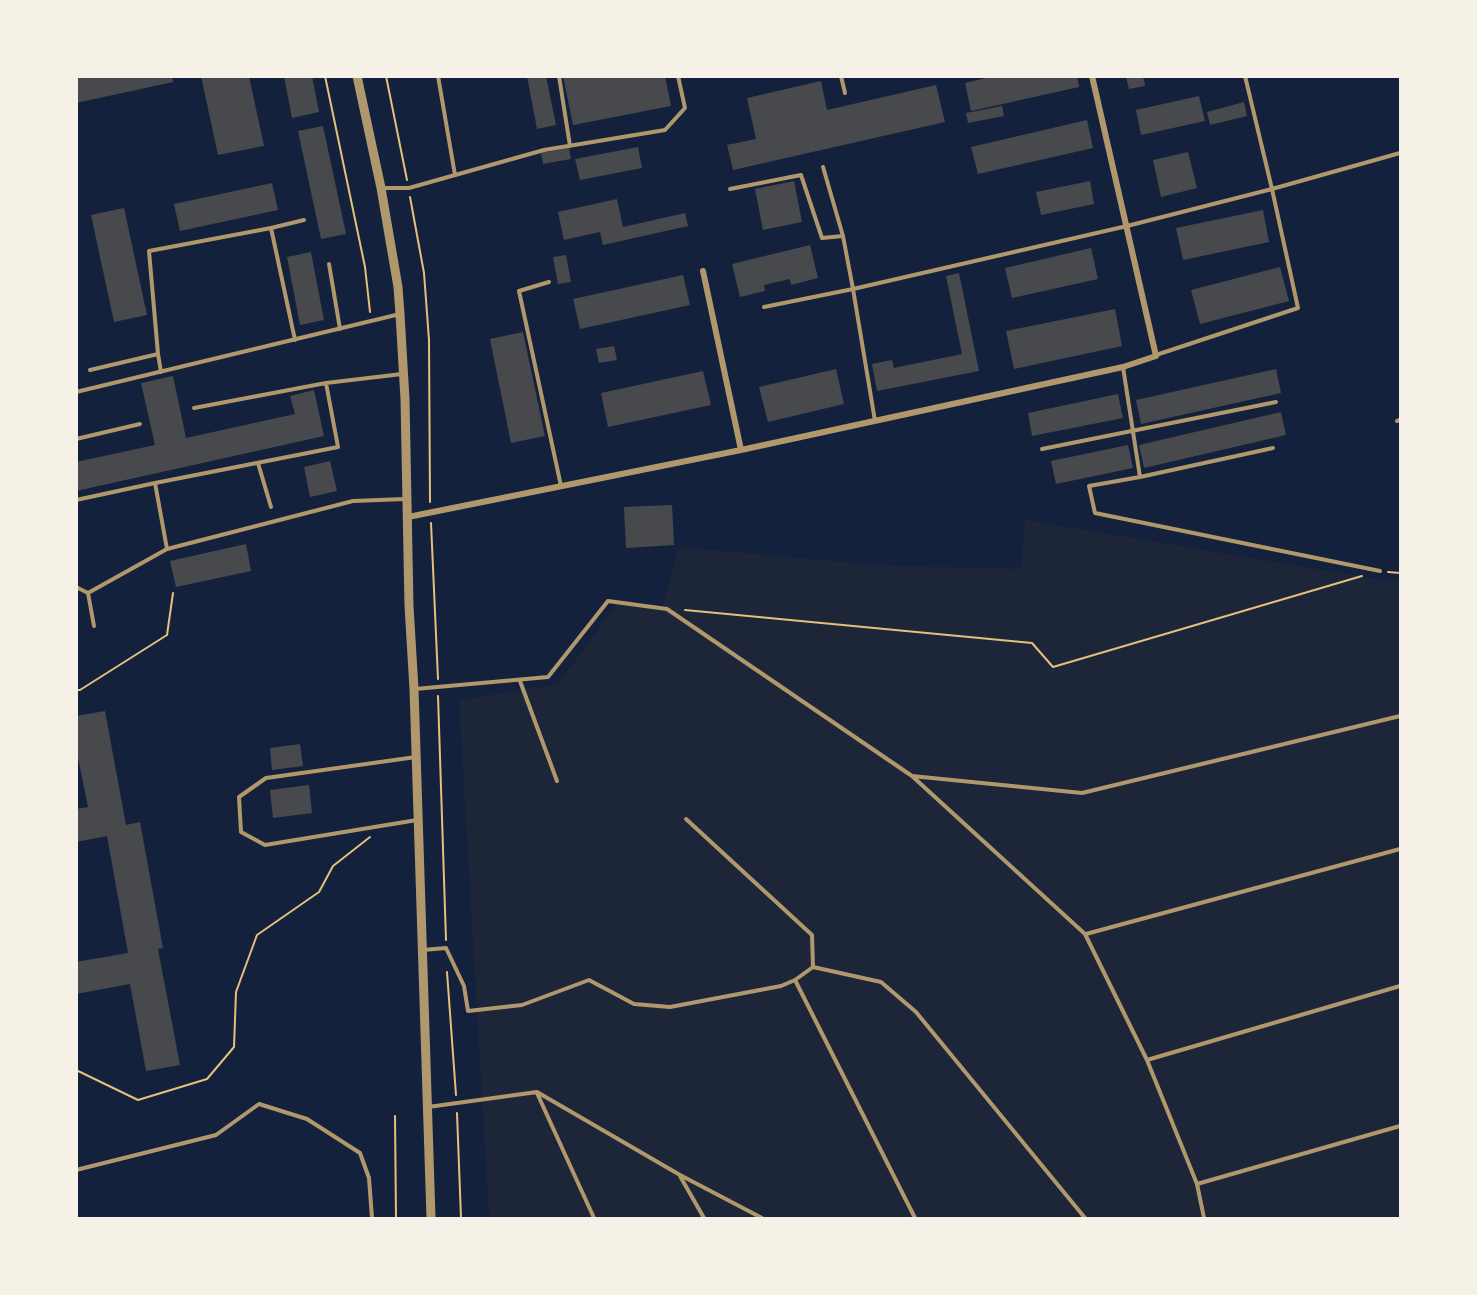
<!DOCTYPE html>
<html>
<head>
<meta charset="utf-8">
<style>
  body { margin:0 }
  #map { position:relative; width:1477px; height:1295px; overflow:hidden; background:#14213d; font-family:"Open Sans",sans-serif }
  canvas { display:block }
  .frame { position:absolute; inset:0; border:78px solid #f6f1e7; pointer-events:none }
</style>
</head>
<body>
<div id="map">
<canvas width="1477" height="1295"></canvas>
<div class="frame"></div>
</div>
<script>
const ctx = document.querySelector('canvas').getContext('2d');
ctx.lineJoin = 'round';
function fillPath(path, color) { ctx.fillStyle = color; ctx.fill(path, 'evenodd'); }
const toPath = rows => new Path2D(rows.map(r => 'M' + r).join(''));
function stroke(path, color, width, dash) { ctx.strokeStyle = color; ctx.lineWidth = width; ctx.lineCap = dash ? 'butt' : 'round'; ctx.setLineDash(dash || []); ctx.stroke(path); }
fillPath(toPath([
  [1025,520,1400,583,1400,1218,489,1218,459,700,558,684,619,601,663,606,679,547,877,565,1021,569]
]), '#1d2539');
fillPath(toPath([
  [76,76,172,76,173,82,76,103],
  [201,76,249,76,264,146,218,155],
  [284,76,312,76,319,112,292,118],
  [527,76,546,76,556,125,537,129],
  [563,76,665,76,671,106,573,125],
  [994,76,1077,76,1079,87,971,111,965,83],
  [1126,76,1143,76,1145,86,1129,89],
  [821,81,827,110,936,85,945,122,733,170,727,145,756,139,747,98],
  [1199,96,1205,121,1141,135,1136,110],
  [1244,102,1247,116,1210,125,1207,112],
  [1002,106,1004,116,968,123,966,113],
  [1087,120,1093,148,978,174,971,147],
  [323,126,346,234,321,239,298,131],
  [638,147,642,168,580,180,575,159],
  [569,148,571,159,543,164,541,153],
  [1188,152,1197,188,1161,197,1153,160],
  [794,181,802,222,763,230,755,189],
  [1090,181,1094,204,1041,215,1036,192],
  [272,183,278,210,180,231,174,204],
  [617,199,623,227,685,213,688,226,603,245,600,232,564,240,558,212],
  [124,208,147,315,114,322,91,215],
  [1263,210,1269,242,1183,260,1176,228],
  [810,245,818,278,791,285,790,279,764,285,765,291,740,297,732,264],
  [1091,248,1098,279,1012,298,1005,268],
  [311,252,324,320,300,325,287,257],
  [566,255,571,282,558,284,553,257],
  [1280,267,1289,301,1200,324,1191,290],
  [959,273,979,371,877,391,872,364,892,360,894,368,962,354,946,276],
  [683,275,690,305,580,329,573,299],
  [1115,309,1122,346,1014,369,1006,331],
  [523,332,545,436,511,443,490,339],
  [614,346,617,360,599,363,596,349],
  [836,369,844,404,768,422,759,387],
  [1276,369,1281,393,1141,424,1136,400],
  [703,371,711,405,608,427,601,393],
  [173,376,186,438,295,414,290,396,314,390,324,436,76,491,76,462,155,445,141,383],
  [1118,394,1123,418,1032,436,1028,413],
  [1281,412,1286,435,1144,468,1139,445],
  [1128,445,1133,468,1056,484,1051,461],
  [330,461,337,491,310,497,304,467],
  [672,505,674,545,626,548,624,507],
  [246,544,251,571,176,587,170,561],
  [105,711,126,825,140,822,163,948,158,949,180,1065,146,1071,130,984,76,994,76,962,128,953,107,836,76,842,76,809,88,807,76,748,76,716],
  [300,744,303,766,272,770,270,748],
  [309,785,312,813,273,818,270,790]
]), '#48494c');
stroke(toPath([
  [325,76,365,267,370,312],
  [386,76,407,180],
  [410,197,424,273,429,340,430,502],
  [431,523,438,679],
  [1388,572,1400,573],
  [685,610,1032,643,1053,667,1362,576],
  [76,690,80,690,167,635,173,593],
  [438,696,446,940],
  [447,972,456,1095],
  [76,1070,138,1100,207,1079,234,1047,236,992,257,935,319,892,333,866,370,837],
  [457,1113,461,1218],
  [395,1116,396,1218]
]), '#e5c07b', 2);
stroke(toPath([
  [438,76,455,175],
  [559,76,570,146],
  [841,76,845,93],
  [382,188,409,188,544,150,665,130,685,108,678,76],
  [730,189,801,175,822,238,843,236],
  [271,228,304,220],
  [329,264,340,329],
  [549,282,519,291,561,486],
  [764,307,853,289,843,236,823,167],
  [158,354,149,251,271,228,295,340],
  [1156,355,1298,308,1272,189,1400,153],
  [1123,367,1140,477,1273,448],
  [90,370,158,354,161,372],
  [76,392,400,314],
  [194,408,326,383,402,374],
  [875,421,853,289,1127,226,1272,189,1245,76],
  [1397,421,1400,420],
  [76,439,140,424],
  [1042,449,1276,402],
  [258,463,271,507],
  [1140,477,1089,486,1095,513,1380,571],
  [155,483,338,447,326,383],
  [76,500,155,483,167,549],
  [76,587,88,593],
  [94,626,88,593,167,549,353,501,405,499],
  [520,681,557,781],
  [415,689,548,677,608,601,667,609,912,776,1085,934,1147,1060,1197,1184,1204,1218],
  [416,757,266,778,239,797,241,832,265,845,417,820],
  [912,776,1082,793,1400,716],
  [686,819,812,935,813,967],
  [1086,934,1400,849],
  [423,950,446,948,464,986,468,1011,522,1005,589,980,634,1004,670,1007,781,986,795,980,813,967,881,982,916,1012,1085,1218],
  [795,980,915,1218],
  [1147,1060,1400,986],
  [537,1093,594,1218],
  [428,1107,537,1092,680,1175,762,1218],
  [76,1170,216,1135,259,1104,307,1119,360,1153,369,1178,372,1218],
  [680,1176,704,1218],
  [1197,1184,1400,1126]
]), '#b1986c', 4);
stroke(toPath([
  [703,271,741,450],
  [408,517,741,450,1123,367,1156,356,1092,76]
]), '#b1986c', 6);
stroke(toPath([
  [357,76,381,188,398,287,400,314,405,399,409,606,414,689,431,1218]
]), '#b1986c', 9);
</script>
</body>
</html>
